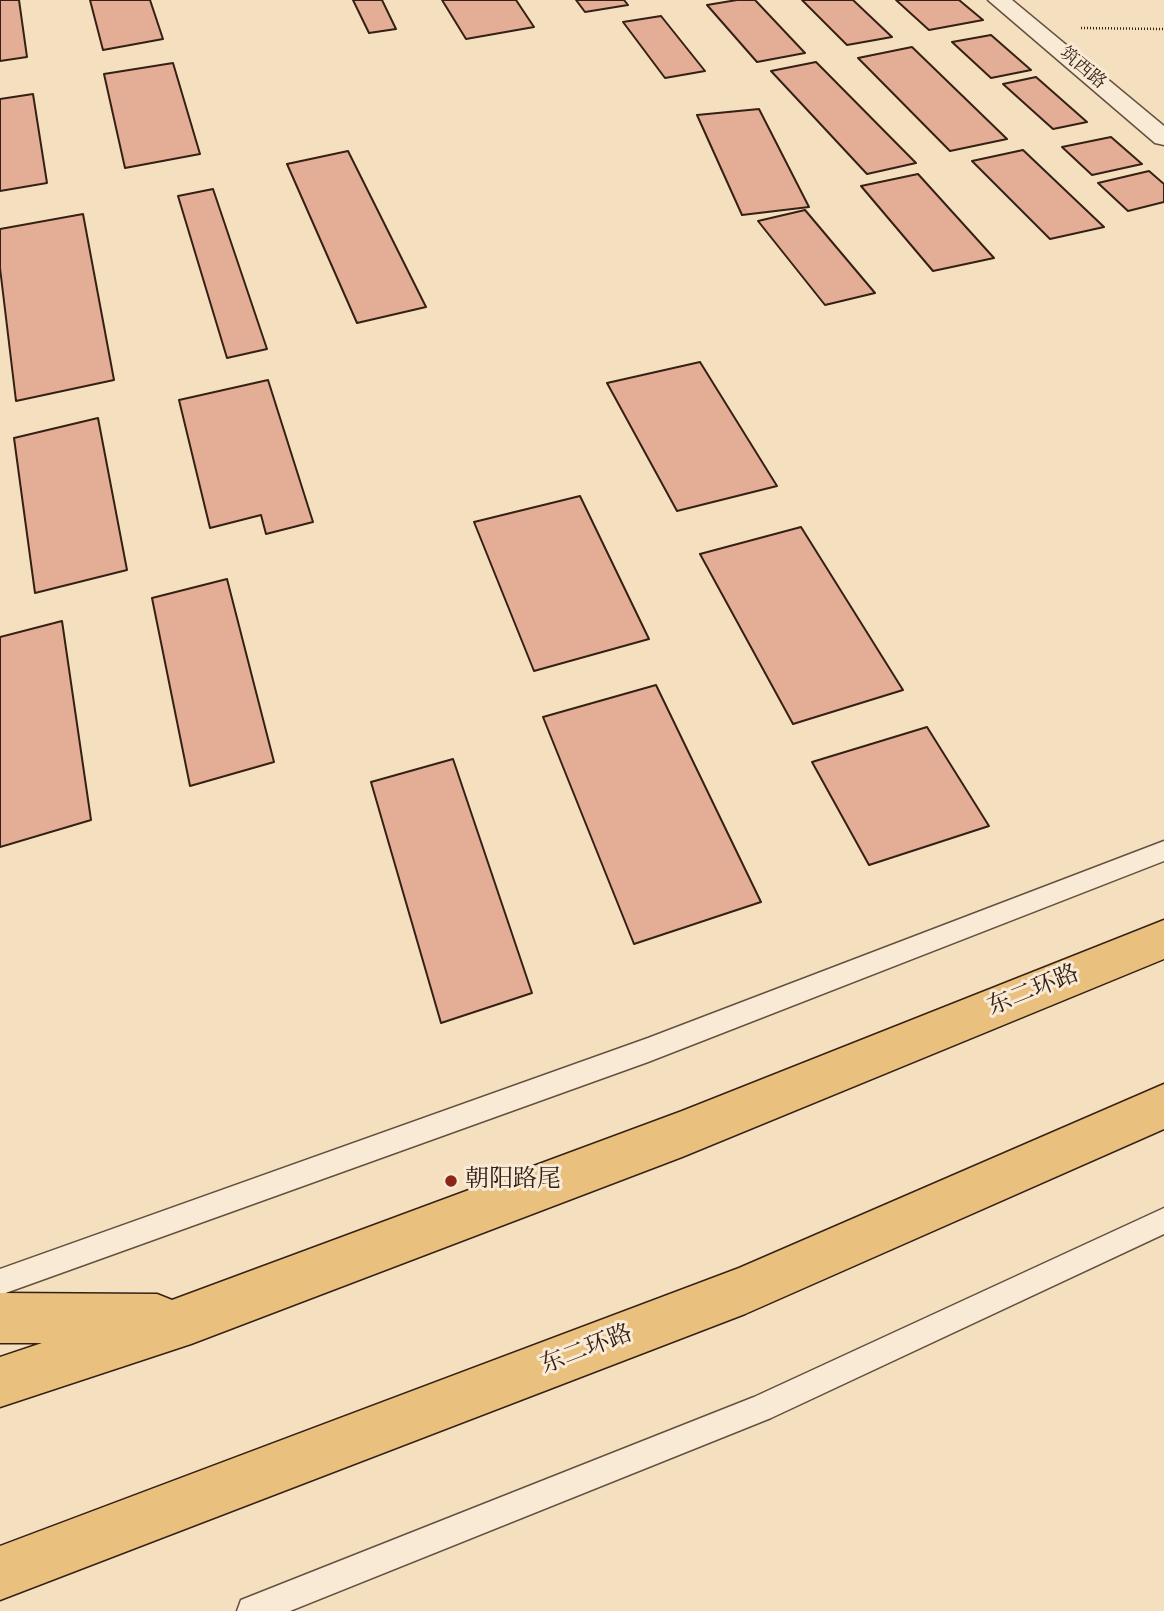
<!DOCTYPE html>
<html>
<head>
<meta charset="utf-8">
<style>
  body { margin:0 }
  canvas { display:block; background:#f4dfbe }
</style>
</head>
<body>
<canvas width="1164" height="1611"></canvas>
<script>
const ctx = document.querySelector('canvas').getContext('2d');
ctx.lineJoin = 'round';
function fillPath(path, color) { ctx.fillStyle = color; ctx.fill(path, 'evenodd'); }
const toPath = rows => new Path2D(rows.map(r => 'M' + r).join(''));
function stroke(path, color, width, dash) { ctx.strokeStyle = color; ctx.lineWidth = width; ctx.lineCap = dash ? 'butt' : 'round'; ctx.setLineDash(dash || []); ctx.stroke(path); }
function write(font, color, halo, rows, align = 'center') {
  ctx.font = font + ' "IM FELL English","Noto Serif SC",serif'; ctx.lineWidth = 6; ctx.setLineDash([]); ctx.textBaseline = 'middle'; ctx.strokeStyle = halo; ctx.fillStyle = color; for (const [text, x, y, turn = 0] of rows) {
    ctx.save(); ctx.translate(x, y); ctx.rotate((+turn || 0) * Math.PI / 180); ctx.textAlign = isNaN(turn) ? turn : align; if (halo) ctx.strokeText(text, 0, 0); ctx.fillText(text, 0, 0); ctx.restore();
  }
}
const building = toPath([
  [0,0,19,0,27,57,0,61,0,0],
  [90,0,150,0,163,39,103,50,90,0],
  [353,0,382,0,396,29,369,33,353,0],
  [442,0,516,0,534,27,466,39,442,0],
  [576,0,624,0,628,5,585,12,576,0],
  [737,0,755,0,805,53,757,62,707,5,737,0],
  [802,0,853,0,892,37,847,45,802,0],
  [896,0,959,0,983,20,929,30,896,0],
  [661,16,705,71,665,78,623,22,661,16],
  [991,35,1031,70,991,78,952,42,991,35],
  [912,47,1007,139,950,151,858,58,912,47],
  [816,62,916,163,867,174,771,71,816,62],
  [173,63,200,154,125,168,104,74,173,63],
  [1036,77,1087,122,1053,129,1003,84,1036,77],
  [33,94,47,183,0,191,0,99,33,94],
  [759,109,809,207,742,215,697,115,759,109],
  [1111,137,1142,164,1092,175,1062,147,1111,137],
  [1023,150,1104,227,1050,239,972,161,1023,150],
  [348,151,426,307,357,323,287,164,348,151],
  [1149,171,1164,184,1164,202,1128,211,1098,183,1149,171],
  [918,174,994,258,933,271,861,186,918,174],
  [213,189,267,349,227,358,178,196,213,189],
  [805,210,875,293,825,305,758,221,805,210],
  [83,214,114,380,16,401,0,268,0,229,83,214],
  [700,362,777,486,677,511,607,383,700,362],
  [268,380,313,522,266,534,261,515,210,528,179,400,268,380],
  [98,418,127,570,35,593,14,438,98,418],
  [580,496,649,639,534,671,474,522,580,496],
  [801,527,903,690,793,724,700,554,801,527],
  [227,579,274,762,190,786,152,598,227,579],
  [62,621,91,820,0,847,0,637,62,621],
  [656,685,761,902,634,944,543,717,656,685],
  [927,727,989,826,869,865,812,762,927,727],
  [453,759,532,993,441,1023,371,782,453,759]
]);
fillPath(building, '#e4ad95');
stroke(building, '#352015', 2);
const lane = toPath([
  [1164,841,1164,861,648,1062,0,1295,0,1269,648,1038,1164,841],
  [1164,1208,1164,1234,771,1418,290,1611,237,1611,241,1600,754,1397,1164,1208]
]);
const street = toPath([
  [988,0,1012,0,1164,126,1164,145,1155,143,988,0]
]);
const primary = toPath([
  [1164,920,1164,959,682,1157,191,1344,0,1407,0,1357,42,1343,0,1343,0,1293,157,1294,172,1300,682,1111,1164,920],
  [1164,1084,1164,1129,745,1314,0,1600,0,1546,739,1268,1164,1084]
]);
stroke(lane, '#65503f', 3);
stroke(street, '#65503f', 3);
stroke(primary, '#352015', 3);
stroke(toPath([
  [1081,28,1164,29]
]), '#352015', 2.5, [1, 2]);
fillPath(lane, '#f8ead5');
fillPath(street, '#f8ead5');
fillPath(primary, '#eac07f');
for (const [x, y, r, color] of [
  [451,1181,7,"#8f2418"]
]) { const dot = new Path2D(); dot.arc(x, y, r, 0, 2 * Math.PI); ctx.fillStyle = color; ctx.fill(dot); stroke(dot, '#f8ead5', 2.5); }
write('18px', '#352015', '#f8ead5', [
  ["筑西路",1082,69,40]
]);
write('24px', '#352015', '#f8ead5', [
  ["东二环路",1034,992,-22],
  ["东二环路",587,1351,-21]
]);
write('24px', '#352015', '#f8ead5', [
  ["朝阳路尾",465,1181]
], 'left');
</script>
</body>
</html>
